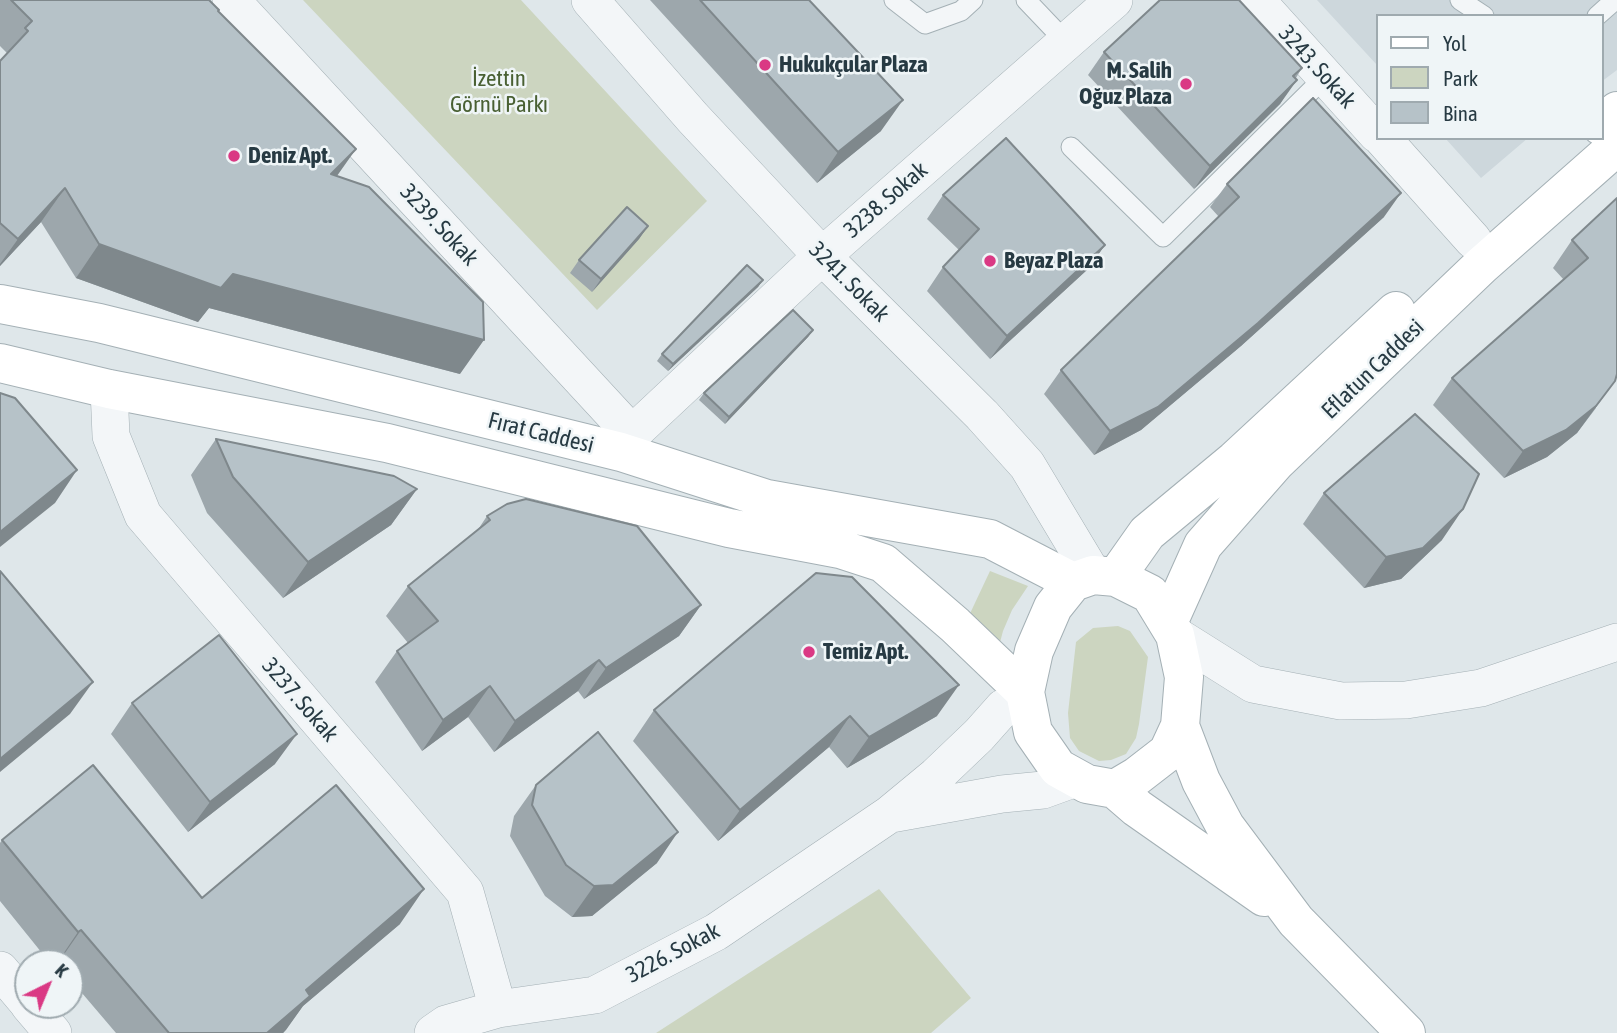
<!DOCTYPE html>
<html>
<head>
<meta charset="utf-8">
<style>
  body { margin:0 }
  #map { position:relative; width:1617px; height:1033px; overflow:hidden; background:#dfe7ea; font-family:"Asap Condensed",sans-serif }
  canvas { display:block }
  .legend { position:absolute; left:1376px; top:14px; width:228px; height:126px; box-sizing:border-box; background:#eff5f7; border:2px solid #9faaaf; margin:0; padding:9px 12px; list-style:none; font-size:21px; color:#273a43 }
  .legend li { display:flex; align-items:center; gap:14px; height:35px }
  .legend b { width:35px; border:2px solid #9faaaf }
  .north { position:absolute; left:14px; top:949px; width:70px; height:70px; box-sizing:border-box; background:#eff5f7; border:2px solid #9faaaf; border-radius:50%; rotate:43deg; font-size:19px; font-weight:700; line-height:28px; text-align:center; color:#273a43 }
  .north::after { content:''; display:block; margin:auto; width:24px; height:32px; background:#da3984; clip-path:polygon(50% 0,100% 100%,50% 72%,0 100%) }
</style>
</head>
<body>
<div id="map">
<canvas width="1617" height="1033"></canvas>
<ul class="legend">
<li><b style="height:9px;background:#fff"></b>Yol</li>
<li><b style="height:19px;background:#ccd5c0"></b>Park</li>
<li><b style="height:19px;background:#b6c2c8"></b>Bina</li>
</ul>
<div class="north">K</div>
</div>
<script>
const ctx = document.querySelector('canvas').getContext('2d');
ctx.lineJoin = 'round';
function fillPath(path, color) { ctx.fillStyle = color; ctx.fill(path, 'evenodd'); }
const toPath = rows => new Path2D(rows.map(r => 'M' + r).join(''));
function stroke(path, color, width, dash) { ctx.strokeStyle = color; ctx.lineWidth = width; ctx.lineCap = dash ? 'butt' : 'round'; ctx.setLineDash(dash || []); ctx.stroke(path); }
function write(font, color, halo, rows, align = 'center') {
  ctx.font = font + ' "Asap Condensed",sans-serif'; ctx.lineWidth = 5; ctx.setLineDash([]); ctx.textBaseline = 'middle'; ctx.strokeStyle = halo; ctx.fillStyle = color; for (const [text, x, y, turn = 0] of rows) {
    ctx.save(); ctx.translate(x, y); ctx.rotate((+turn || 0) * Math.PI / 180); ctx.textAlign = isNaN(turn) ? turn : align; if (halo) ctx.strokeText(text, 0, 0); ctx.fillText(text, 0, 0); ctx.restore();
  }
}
fillPath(toPath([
  [1317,0,1617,0,1617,70,1601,82,1601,16,1377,16,1377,65],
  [1445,138,1528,138,1481,178]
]), '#cdd7dc');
fillPath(toPath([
  [303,0,521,0,707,201,597,310],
  [990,571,1028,586,1012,610,1003,631,998,650,966,622],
  [1118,626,1130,631,1148,657,1139,724,1136,738,1126,754,1111,760,1099,761,1079,751,1070,738,1068,713,1076,642,1093,628],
  [879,889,971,998,931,1033,656,1033]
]), '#ccd5c0');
const lane = toPath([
  [894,0,925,24,961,11,973,0],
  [1026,0,1066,42],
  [1460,0,1484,16],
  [1597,16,1615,0],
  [1071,147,1163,237,1326,76]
]);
const street = toPath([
  [231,0,632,434,621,452],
  [590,0,693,118,822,256,982,415,1027,465,1093,575],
  [1256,0,1377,134],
  [1382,138,1473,240],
  [109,389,111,436,143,515,465,892,498,1009],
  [632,434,822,256,1114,0],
  [1175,635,1253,684,1341,701,1406,700,1481,688,1617,642],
  [891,814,1002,794,1043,790,1076,778],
  [0,970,28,1003],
  [29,1005,53,1033],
  [433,1033,446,1024,498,1009,595,995,716,932,890,814,936,776,979,735,1003,708,1027,702]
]);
const secondary = toPath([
  [1601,126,1617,111],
  [0,304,99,323,621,452,767,499,990,539,1073,582],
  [0,363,109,389,387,443,729,528,840,549,883,563,955,625,1025,692],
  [1116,577,1147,533,1235,460,1396,311],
  [1168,623,1203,545,1276,462,1481,266,1617,146],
  [1180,726,1168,752,1137,776,1115,789,1087,784,1058,768,1033,732,1025,692,1034,651,1053,607,1073,582,1093,575,1116,577,1150,594,1175,635,1184,677,1180,726,1201,781,1225,826,1296,921,1406,1033],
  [1115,789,1137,808,1264,897]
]);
stroke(lane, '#a4b0b5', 21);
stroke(street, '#a4b0b5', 38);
stroke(secondary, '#a4b0b5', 40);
stroke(lane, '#f3f6f8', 19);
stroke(street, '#f3f6f8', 37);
stroke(secondary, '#fff', 38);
fillPath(toPath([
  [0,0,209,0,337,176,460,374,209,308,198,322,76,278,41,222,0,266,0,61,7,53,0,46],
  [650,0,809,0,881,131,817,183],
  [1104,52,1302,68,1280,104,1194,189,1088,75],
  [1227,184,1384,217,1241,346,1141,430,1094,455,1044,394,1061,370,1219,217,1210,207],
  [943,195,1105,245,1088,269,990,359,927,291,943,267,959,250,927,219],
  [1617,198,1596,408,1577,433,1547,457,1504,478,1433,405,1452,378,1564,280,1553,268,1572,240],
  [648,226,639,239,592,292,570,273,579,260],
  [763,280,758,287,668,371,657,361,662,354],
  [813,330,808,337,725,424,699,400,704,393],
  [216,439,417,489,391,525,283,598,207,513,191,475],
  [1324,493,1442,540,1401,579,1364,588,1303,524],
  [487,516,701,605,679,636,584,699,578,691,494,752,468,717,422,751,375,682,397,651,408,643,386,616,408,586,477,531],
  [132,703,275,764,188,832,111,734],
  [654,710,937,716,847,768,829,747,718,841,633,741],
  [536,785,657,863,592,916,572,917,545,896,510,836,514,816],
  [2,840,202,898,400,924,303,1006,283,1033,116,1033,70,979,70,963,50,963,0,901,0,843]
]), '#9da7ac');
fillPath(toPath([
  [1297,80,1280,104,1194,189,1210,166],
  [903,100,881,131,817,183,838,152],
  [356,149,332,183,331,174],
  [65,188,41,222,0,266,0,264,18,239],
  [1401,193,1384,217,1241,346,1141,430,1094,455,1110,431],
  [648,226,639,239,592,292,601,279],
  [99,244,233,274,484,340,460,374,209,308,198,322,76,278],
  [1105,245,1088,269,990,359,1007,336],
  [763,280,758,287,668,371,673,364],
  [813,330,808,337,725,424,729,417],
  [1615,381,1577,433,1547,457,1504,478,1523,451],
  [77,470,55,503,0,547,0,532],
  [417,489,391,525,283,598,308,562],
  [1463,509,1442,540,1401,579,1364,588,1386,557],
  [701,605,679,636,584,699,606,668],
  [599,660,578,691,494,752,515,721],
  [93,682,70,714,0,772,0,759],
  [959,685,937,716,847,768,869,737],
  [490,686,468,717,422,751,443,720],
  [850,716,829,747,718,841,740,810],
  [297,734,275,764,188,832,210,802],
  [678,832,657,863,592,916,572,917,594,886],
  [424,889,400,924,303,1006,286,1030,283,1033,267,1033,306,990],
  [81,930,58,963,57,963,78,932]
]), '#7f888c');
const building = toPath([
  [11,0,209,0,219,10,218,11,356,149,331,174,369,187,483,302,484,340,233,274,221,288,99,244,65,188,18,239,0,223,0,61,28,31,25,28,32,21,11,0],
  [700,0,809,0,903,100,838,152,700,0],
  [1160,0,1239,0,1302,68,1293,76,1297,80,1210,166,1104,52,1160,0],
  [1313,98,1401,193,1258,323,1158,407,1110,431,1061,370,1239,197,1227,184,1313,98],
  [1006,138,1105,245,1007,336,943,267,979,229,943,195,1006,138],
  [1617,198,1617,374,1615,381,1596,406,1566,430,1523,451,1452,378,1588,258,1572,240,1617,198],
  [627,207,648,226,601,279,579,260,627,207],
  [747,265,763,280,673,364,662,354,747,265],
  [793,310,813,330,729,417,704,393,793,310],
  [0,393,15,398,77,470,0,532,0,393],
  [1415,414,1479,474,1463,509,1423,548,1386,557,1324,493,1415,414],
  [216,439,394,476,417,489,308,562,233,477,216,439],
  [526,499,637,526,701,605,606,668,599,660,515,721,490,686,443,720,397,651,438,621,408,586,490,520,487,516,507,504,526,499],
  [0,571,93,682,0,759,0,571],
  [816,573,852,577,959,685,869,737,850,716,740,810,654,710,816,573],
  [219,635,297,734,210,802,132,703,219,635],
  [598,732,678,832,613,885,594,886,566,865,532,805,536,785,598,732],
  [93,765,202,898,336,785,424,889,306,990,310,996,267,1033,169,1033,81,930,78,932,2,840,93,765]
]);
fillPath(building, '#b6c2c8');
stroke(building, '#7f888c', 2);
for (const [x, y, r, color] of [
  [765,65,7,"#da3984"],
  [1186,84,7,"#da3984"],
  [234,156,7,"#da3984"],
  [990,261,7,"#da3984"],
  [809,652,7,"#da3984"]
]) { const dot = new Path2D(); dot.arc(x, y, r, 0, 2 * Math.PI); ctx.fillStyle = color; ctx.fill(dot); stroke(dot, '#eff5f7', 2.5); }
write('bold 23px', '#273a43', '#eff5f7', [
  ["Hukukçular Plaza",779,65],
  ["M. Salih",1172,71,"right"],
  ["Oğuz Plaza",1172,97,"right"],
  ["Deniz Apt.",248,156],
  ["Beyaz Plaza",1004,261],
  ["Temiz Apt.",823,652]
], 'left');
write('23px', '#273a43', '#eff5f7', [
  ["3243. Sokak",1317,67,48],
  ["3238. Sokak",886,200,-41],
  ["3239. Sokak",439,225,47],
  ["3241. Sokak",849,282,45],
  ["Eflatun Caddesi",1373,369,-44],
  ["Fırat Caddesi",541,433,14],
  ["3237. Sokak",300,700,49],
  ["3226. Sokak",673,953,-28]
]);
write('23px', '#496033', '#eff5f7', [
  ["İzettin",499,79],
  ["Görnü Parkı",499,105]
]);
</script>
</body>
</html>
